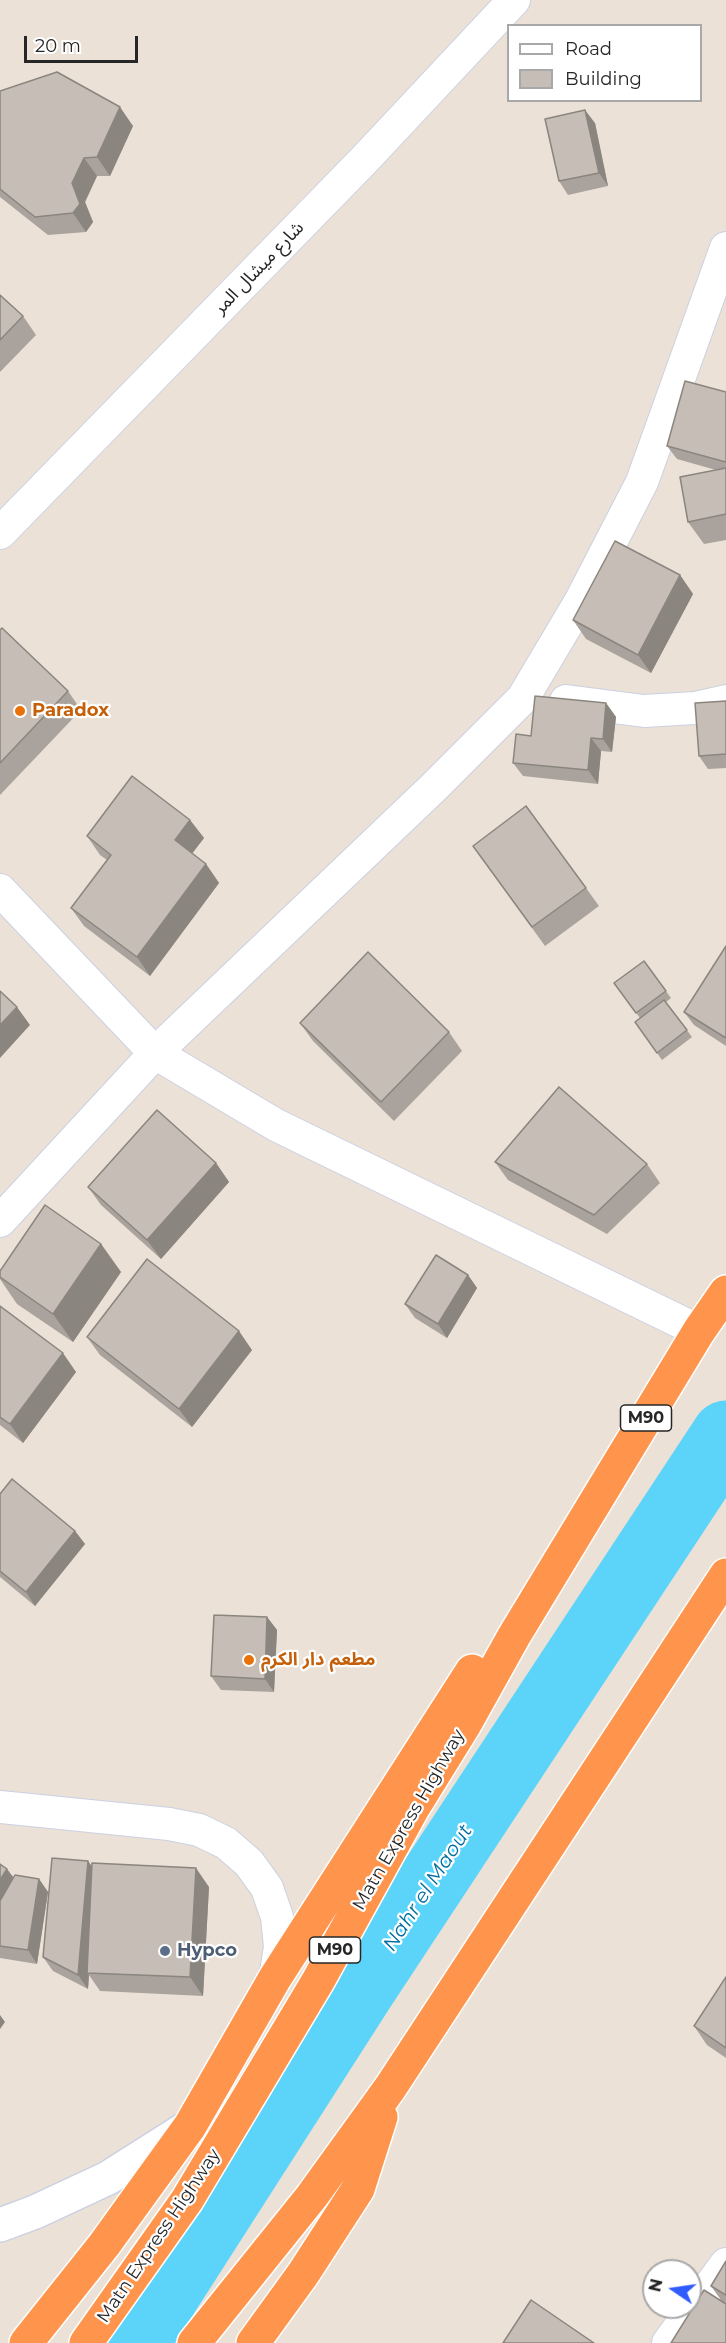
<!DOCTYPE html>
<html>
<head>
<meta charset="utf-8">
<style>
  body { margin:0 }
  #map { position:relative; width:726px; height:2343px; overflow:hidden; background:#ebe1d6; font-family:Montserrat,sans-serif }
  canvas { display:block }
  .legend { position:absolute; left:507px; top:24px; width:195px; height:78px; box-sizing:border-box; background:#fff; border:2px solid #a8a8a8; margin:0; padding:8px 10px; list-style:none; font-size:18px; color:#262626 }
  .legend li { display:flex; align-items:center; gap:12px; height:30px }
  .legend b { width:30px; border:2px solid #a8a8a8 }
  .north { position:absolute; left:642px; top:2259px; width:60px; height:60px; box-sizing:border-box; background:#fff; border:2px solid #a8a8a8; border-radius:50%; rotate:283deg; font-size:16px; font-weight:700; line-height:24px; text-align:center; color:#262626 }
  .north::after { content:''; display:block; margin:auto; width:21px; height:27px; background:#2f5bff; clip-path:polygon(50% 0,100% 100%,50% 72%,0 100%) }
  .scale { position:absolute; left:24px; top:36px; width:114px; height:27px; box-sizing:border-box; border:3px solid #262626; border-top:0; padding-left:8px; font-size:18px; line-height:21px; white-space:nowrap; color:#262626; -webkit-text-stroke:4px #fff; paint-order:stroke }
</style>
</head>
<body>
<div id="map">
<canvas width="726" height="2343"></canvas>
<ul class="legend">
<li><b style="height:8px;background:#fff"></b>Road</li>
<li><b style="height:16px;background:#c6beb6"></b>Building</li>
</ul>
<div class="north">N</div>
<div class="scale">20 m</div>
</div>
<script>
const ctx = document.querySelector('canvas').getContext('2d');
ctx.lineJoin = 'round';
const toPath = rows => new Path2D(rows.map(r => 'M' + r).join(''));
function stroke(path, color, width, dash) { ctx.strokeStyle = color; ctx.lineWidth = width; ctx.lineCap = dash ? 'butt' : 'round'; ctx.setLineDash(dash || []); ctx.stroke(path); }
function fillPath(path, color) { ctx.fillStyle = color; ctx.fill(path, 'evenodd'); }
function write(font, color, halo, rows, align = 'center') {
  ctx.font = font + ' Montserrat,"Noto Sans Arabic",sans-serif'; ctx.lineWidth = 4.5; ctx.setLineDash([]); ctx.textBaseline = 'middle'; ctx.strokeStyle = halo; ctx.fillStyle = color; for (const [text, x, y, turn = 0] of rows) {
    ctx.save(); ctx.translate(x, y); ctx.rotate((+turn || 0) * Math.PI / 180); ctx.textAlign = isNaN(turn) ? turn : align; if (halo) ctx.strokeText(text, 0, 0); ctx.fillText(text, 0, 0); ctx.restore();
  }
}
stroke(toPath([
  [134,2343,361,1989,726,1435]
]), '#5cd4fa', 69);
const street = toPath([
  [0,533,366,158,514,0],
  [566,701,644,711,695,708,726,701],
  [0,890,155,1053,276,1125,699,1331],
  [0,1221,155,1053,434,787,523,698,580,602,642,482,726,248],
  [0,1807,169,1824,199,1830,226,1843,249,1863,267,1888,277,1917,280,1947,275,1978],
  [668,2343,726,2264]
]);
const secondary = toPath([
  [0,2225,35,2212,108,2178,190,2126]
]);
const highway = toPath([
  [26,2343,104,2245,190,2126,275,1978,472,1671],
  [86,2343,187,2200,318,1981,413,1808,465,1724,514,1636,699,1331,726,1292],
  [194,2343,312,2196,390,2088,726,1575],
  [253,2343,303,2274,358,2189,381,2117]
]);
stroke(street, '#cbd0e2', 34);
stroke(secondary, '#cbd0e2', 36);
stroke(highway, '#fff', 36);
stroke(street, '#fff', 32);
stroke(secondary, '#fff', 33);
stroke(highway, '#ff954d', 33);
fillPath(toPath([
  [0,91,133,126,110,176,97,176,85,202,93,222,86,232,48,235,0,197],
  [595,123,608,186,568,195,559,181],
  [0,295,23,316,36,335,0,372],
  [726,392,726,540,704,544,688,522,716,470,677,459,667,446],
  [680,575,693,594,651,673,586,639,573,620],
  [0,630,68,691,81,710,0,795],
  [726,701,726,768,708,769,699,756],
  [606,703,616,717,612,752,601,751,598,784,523,776,513,763,531,736],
  [190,820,204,838,192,853,206,864,219,883,150,976,84,926,71,908,107,860,100,855,87,836],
  [473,846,586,888,599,906,545,946],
  [726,946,726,1046,694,1025,684,1012],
  [644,961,671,998,666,1002,692,1037,662,1060,635,1022,640,1018,614,983],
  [300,1023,449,1032,462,1051,394,1121,313,1041],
  [495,1162,647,1164,660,1183,607,1234,508,1180],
  [216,1163,229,1182,161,1259,101,1205,88,1187],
  [101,1244,121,1272,73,1342,17,1304,0,1279,0,1271],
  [468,1275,477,1288,447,1338,415,1318,405,1304],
  [0,1306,76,1372,23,1443,0,1425],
  [87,1337,252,1350,192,1427,100,1355],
  [0,1494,75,1531,85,1544,35,1606,0,1577],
  [267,1617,277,1630,274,1692,221,1690,211,1676],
  [88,1861,92,1867,209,1887,203,1996,100,1991,89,1975,88,1989,53,1971,43,1957],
  [0,1864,14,1878,39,1879,48,1892,37,1964,0,1958],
  [726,1977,726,2058,707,2045,694,2026],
  [726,2261,726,2343,721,2300,711,2286]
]), '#aaa39d');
fillPath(toPath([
  [120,107,133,126,110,176,97,157],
  [585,110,595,123,608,186,599,173],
  [84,158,97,176,85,202,93,222,86,232,73,213,72,183],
  [680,575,693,594,651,673,638,655],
  [606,703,616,717,612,752,603,739],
  [591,738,601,751,598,784,588,770],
  [190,820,204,838,188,859,175,840],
  [206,864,219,883,150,976,137,957],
  [17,1007,30,1025,0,1058,0,1025],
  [216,1163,229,1182,161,1259,147,1240],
  [101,1244,121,1272,73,1342,53,1314],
  [468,1275,477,1288,447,1338,438,1324],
  [239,1331,252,1350,192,1427,179,1409],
  [63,1353,76,1372,23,1443,10,1424],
  [75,1531,85,1544,35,1606,26,1592],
  [267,1617,277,1630,274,1692,265,1679],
  [88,1861,97,1874,87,1973,89,1975,88,1989,78,1975],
  [196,1868,209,1887,203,1996,190,1977],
  [7,1869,17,1882,0,1909,0,1880],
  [39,1879,48,1892,37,1964,28,1950],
  [0,2015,5,2022,0,2029]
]), '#8b857f');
const building = toPath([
  [57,72,120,107,97,157,84,158,72,183,80,204,73,213,35,217,0,189,0,91,57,72],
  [585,110,599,173,559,181,545,119,585,110],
  [0,295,23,316,0,340,0,295],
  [685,381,726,392,726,462,667,446,685,381],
  [726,468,726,514,688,522,680,477,726,468],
  [615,541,680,575,638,655,573,620,615,541],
  [2,628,68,691,0,763,0,630,2,628],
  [535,696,606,703,603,739,591,738,588,770,513,763,516,734,531,736,535,696],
  [726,701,726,754,699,756,695,703,726,701],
  [132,776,190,820,175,840,206,864,137,957,71,908,111,855,87,836,132,776],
  [526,806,586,888,532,927,473,846,526,806],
  [726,946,726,1038,684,1012,726,946],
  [368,952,449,1032,381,1102,300,1023,368,952],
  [644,961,666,991,636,1013,614,983,644,961],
  [0,991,17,1007,0,1025,0,991],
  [664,1000,687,1030,657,1053,635,1022,664,1000],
  [559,1087,647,1164,594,1215,495,1162,559,1087],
  [157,1110,216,1163,147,1240,88,1187,157,1110],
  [45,1205,101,1244,53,1314,0,1277,0,1271,45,1205],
  [436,1255,468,1275,438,1324,405,1304,436,1255],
  [147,1259,239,1331,179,1409,87,1337,147,1259],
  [0,1306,63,1353,10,1424,0,1417,0,1306],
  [12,1479,75,1531,26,1592,0,1571,0,1494,12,1479],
  [214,1615,267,1617,265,1679,211,1676,214,1615],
  [52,1858,88,1861,78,1975,43,1957,52,1858],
  [92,1863,196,1868,190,1977,87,1973,92,1863],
  [0,1864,7,1869,0,1880,0,1864],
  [15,1875,39,1879,28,1950,0,1946,0,1901,15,1875],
  [726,1977,726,2048,694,2026,726,1977],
  [726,2261,726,2295,711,2286,726,2261],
  [704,2290,726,2304,726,2343,671,2343,704,2290],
  [531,2300,594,2343,503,2343,531,2300]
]);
fillPath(building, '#c6beb6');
stroke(building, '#8b857f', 1.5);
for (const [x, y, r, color] of [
  [20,711,6,"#e8710a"],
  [249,1660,6,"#e8710a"],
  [165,1951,6,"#5c6f8a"]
]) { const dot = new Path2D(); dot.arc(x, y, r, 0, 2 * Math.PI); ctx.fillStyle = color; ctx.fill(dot); stroke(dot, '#fff', 2); }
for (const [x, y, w] of [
  [646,1418,51],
  [335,1950,51]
]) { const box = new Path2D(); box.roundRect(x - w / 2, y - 13, w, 26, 4.5); ctx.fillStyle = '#fff'; ctx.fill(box); stroke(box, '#262626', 1.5); }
write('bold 16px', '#262626', null, [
  ["M90",646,1418],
  ["M90",335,1950]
]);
write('18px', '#262626', '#fff', [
  ["شارع ميشال المر",259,268,-46],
  ["Matn Express Highway",409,1820,-60],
  ["Matn Express Highway",159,2236,-56]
]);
write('bold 18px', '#c56008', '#fff', [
  ["Paradox",32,711],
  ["مطعم دار الكرم",261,1660]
], 'left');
write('bold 18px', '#4e5e75', '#fff', [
  ["Hypco",177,1951]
], 'left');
write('italic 20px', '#006ea1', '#fff', [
  ["Nahr el Maout",428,1888,-57]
]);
</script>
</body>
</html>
